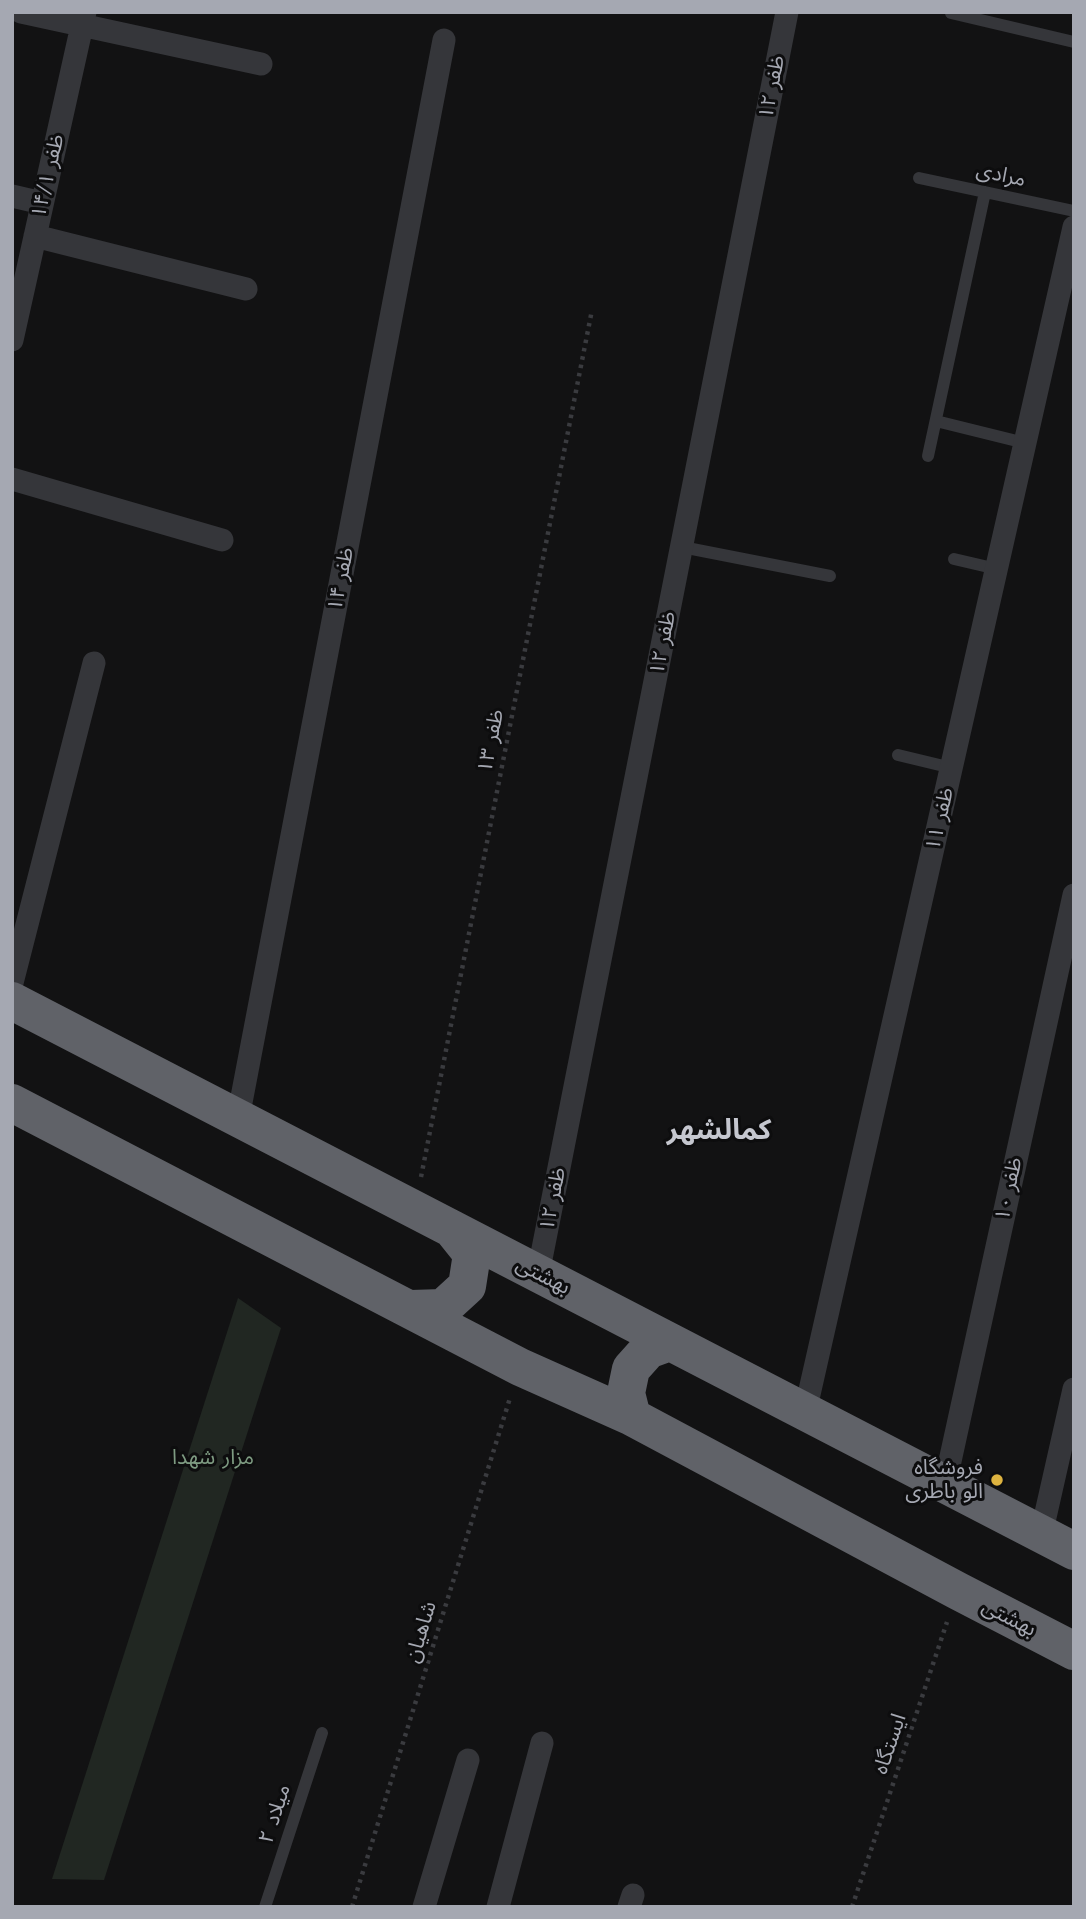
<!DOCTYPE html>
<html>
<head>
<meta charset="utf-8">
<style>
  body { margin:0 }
  #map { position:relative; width:1086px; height:1919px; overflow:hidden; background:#121213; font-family:"Work Sans",sans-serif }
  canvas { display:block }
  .frame { position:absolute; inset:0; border:14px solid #a5a8b2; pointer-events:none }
</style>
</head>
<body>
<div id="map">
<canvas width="1086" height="1919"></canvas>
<div class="frame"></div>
</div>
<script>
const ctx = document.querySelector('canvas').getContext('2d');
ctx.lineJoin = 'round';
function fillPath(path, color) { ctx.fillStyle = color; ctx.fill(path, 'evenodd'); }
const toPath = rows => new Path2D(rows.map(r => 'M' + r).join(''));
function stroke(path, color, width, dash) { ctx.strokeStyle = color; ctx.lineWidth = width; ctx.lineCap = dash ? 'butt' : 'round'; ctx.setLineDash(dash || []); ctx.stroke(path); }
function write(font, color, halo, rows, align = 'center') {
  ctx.font = font + ' "Work Sans","Noto Sans Arabic",sans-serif'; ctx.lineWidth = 6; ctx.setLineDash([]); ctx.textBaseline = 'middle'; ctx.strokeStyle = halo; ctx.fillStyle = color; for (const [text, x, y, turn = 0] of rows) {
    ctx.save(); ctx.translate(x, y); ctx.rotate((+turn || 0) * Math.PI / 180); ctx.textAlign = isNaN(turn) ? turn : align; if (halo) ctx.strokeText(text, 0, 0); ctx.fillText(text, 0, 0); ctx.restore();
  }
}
fillPath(toPath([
  [238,1298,281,1328,104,1880,52,1879]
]), '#212722');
stroke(toPath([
  [421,1177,592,310],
  [352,1907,510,1398],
  [852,1907,947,1622]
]), '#3a3b3f', 4.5, [3.5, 5]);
stroke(toPath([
  [951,13,1074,42],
  [919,178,1074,211],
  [936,421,1025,443],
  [928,456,985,192],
  [682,547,830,576],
  [954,559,997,569],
  [898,755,952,768],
  [265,1907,322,1733]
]), '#35363a', 12);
stroke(toPath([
  [21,12,261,64],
  [12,196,42,203],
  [35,236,246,289],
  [12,340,85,12],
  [12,479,222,540],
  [12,983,94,663],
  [238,1118,444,40],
  [538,1274,787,12],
  [805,1412,1074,227],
  [945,1484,1074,895],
  [1041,1535,1074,1389],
  [424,1907,468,1760],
  [498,1907,542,1743],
  [629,1907,633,1895]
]), '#35363a', 23);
stroke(toPath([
  [12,1001,1074,1551],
  [12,1103,520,1367,632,1417,958,1591,1074,1651],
  [411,1309,443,1308,467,1286,472,1254,452,1229],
  [632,1417,626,1393,631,1369,648,1350,670,1342]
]), '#606268', 38);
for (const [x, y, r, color] of [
  [997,1480,7,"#ddb340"]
]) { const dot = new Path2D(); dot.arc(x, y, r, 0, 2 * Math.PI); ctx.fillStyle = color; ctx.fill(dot); stroke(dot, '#0d0d0e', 2.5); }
write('21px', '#a5a8b2', '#0d0d0e', [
  ["ظفر ۱۲",772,87,-79],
  ["مرادی",1001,175,12],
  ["ظفر ۱۴/۱",48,176,-77],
  ["ظفر ۱۴",341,579,-79],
  ["ظفر ۱۲",663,643,-79],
  ["ظفر ۱۳",491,741,-79],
  ["ظفر ۱۱",940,819,-77],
  ["ظفر ۱۰",1009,1189,-78],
  ["ظفر ۱۲",553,1199,-79],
  ["بهشتی",543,1276,27],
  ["بهشتی",1009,1618,27],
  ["شاهیان",421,1632,-73],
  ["ایستگاه",890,1744,-71],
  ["میلاد ۲",275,1814,-72]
]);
write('21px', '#7e9b82', '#0d0d0e', [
  ["مزار شهدا",213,1458]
]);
write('21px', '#a5a8b2', '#0d0d0e', [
  ["فروشگاه",983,1468],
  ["الو باطری",983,1492]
], 'right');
write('bold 28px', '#c5c7cf', '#0d0d0e', [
  ["کمالشهر",719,1131]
]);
</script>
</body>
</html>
